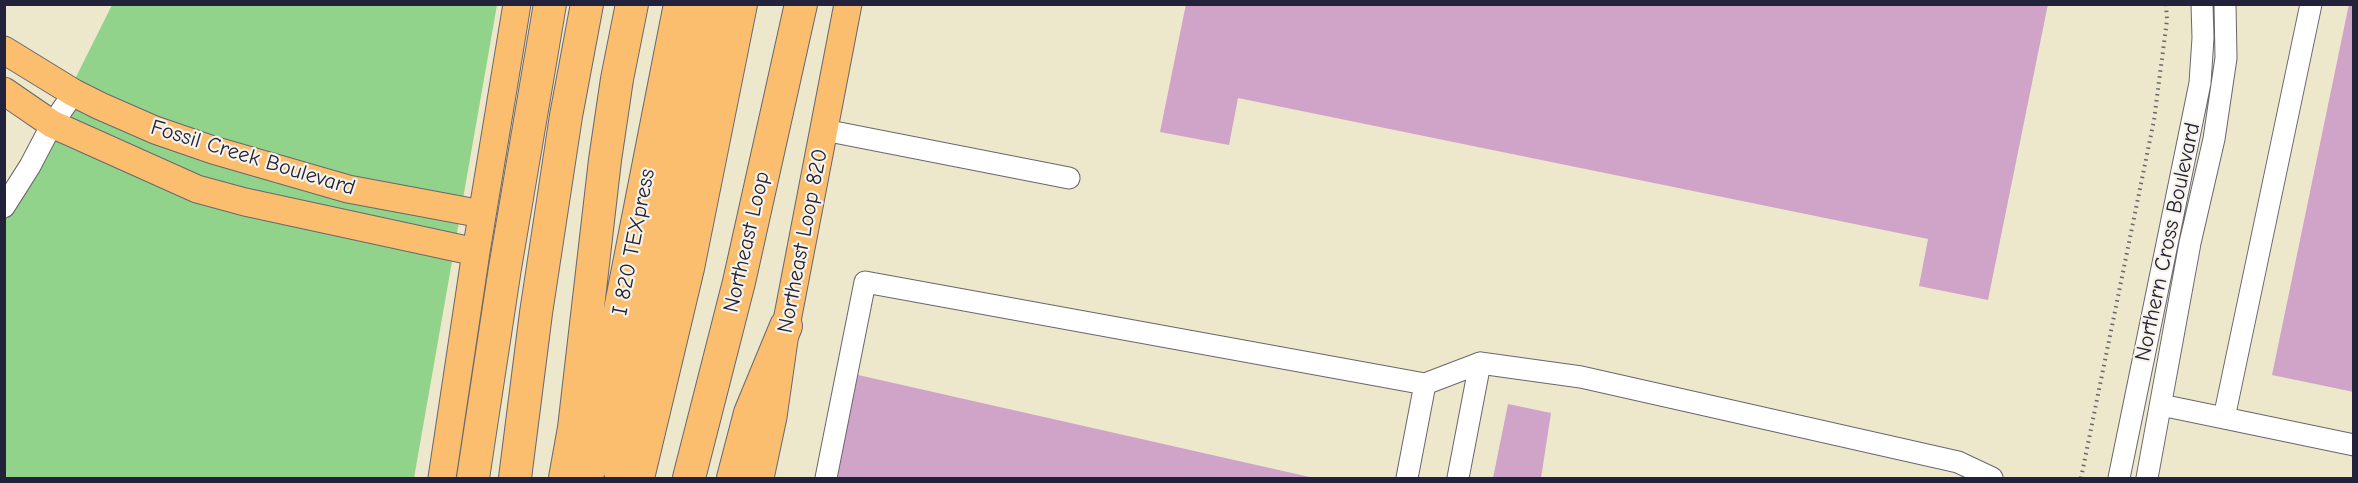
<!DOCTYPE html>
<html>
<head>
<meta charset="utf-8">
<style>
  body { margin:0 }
  #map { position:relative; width:2358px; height:483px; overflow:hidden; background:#ede7cc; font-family:"Comic Neue",sans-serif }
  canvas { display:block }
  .frame { position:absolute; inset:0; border:6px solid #22223b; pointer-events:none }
</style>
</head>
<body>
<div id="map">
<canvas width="2358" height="483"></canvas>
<div class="frame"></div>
</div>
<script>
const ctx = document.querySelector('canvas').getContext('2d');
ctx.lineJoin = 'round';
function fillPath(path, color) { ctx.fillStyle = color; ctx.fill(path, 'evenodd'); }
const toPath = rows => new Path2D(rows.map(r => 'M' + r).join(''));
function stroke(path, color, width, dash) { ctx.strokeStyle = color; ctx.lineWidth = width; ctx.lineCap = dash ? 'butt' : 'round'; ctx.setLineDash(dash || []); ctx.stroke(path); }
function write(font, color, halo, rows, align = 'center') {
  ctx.font = font + ' "Comic Neue",sans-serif'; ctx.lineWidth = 4.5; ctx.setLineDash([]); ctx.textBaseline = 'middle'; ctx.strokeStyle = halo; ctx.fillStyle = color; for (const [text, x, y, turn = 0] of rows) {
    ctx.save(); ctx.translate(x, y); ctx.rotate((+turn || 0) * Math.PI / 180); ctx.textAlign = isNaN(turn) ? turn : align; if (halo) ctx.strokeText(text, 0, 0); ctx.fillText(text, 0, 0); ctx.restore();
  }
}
fillPath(toPath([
  [112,5,497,5,414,478,5,478,4,221]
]), '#91d38b');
fillPath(toPath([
  [1186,4,2048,4,1988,300,1919,286,1928,239,1238,98,1229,145,1160,132],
  [2349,4,2354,4,2354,392,2272,375],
  [858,375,1314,478,836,478],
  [1508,404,1551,413,1541,478,1493,478]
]), '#d0a3c8');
const minor = toPath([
  [2311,4,2224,418,2354,445],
  [824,130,1069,178],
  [4,207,30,166,52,124,74,93],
  [2161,405,2224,418],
  [826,478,865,282,1425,384],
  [1407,478,1425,384,1480,363,1581,377,1958,462,1992,478],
  [1458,478,1480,363],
  [2119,478,2200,83,2203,38,2202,4],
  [2147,478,2190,243,2214,139,2226,58,2225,4]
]);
const major = toPath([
  [4,50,74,93,100,106,155,130,213,150,348,189,482,214],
  [4,91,52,124,197,189,245,202,476,252],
  [442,478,476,252,517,4],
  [760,478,773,417,786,326,848,4]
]);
const highway = toPath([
  [619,469,709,4],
  [473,478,505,268,550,4],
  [515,478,536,313,566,116,587,4],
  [565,478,574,428,605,160,617,79,632,4],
  [587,478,680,4],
  [638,478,688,268,741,4],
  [689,478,739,282,801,4],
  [733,478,750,413,786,326]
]);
stroke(minor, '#69676e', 23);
stroke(major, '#69676e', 29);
stroke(highway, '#69676e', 34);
stroke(toPath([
  [2081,478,2154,120,2167,20,2166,4]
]), '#69676e', 4, [1.5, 4.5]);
stroke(minor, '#fff', 21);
stroke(major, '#fbbd6e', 27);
stroke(highway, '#fbbd6e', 32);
write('22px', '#22223b', '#f7f3e8', [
  ["Fossil Creek Boulevard",253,158,17],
  ["Northeast Loop 820",803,241,-79],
  ["I 820 TEXpress",634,242,-79],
  ["Northeast Loop",747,242,-77],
  ["Northern Cross Boulevard",2168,242,-78]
]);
</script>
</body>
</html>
